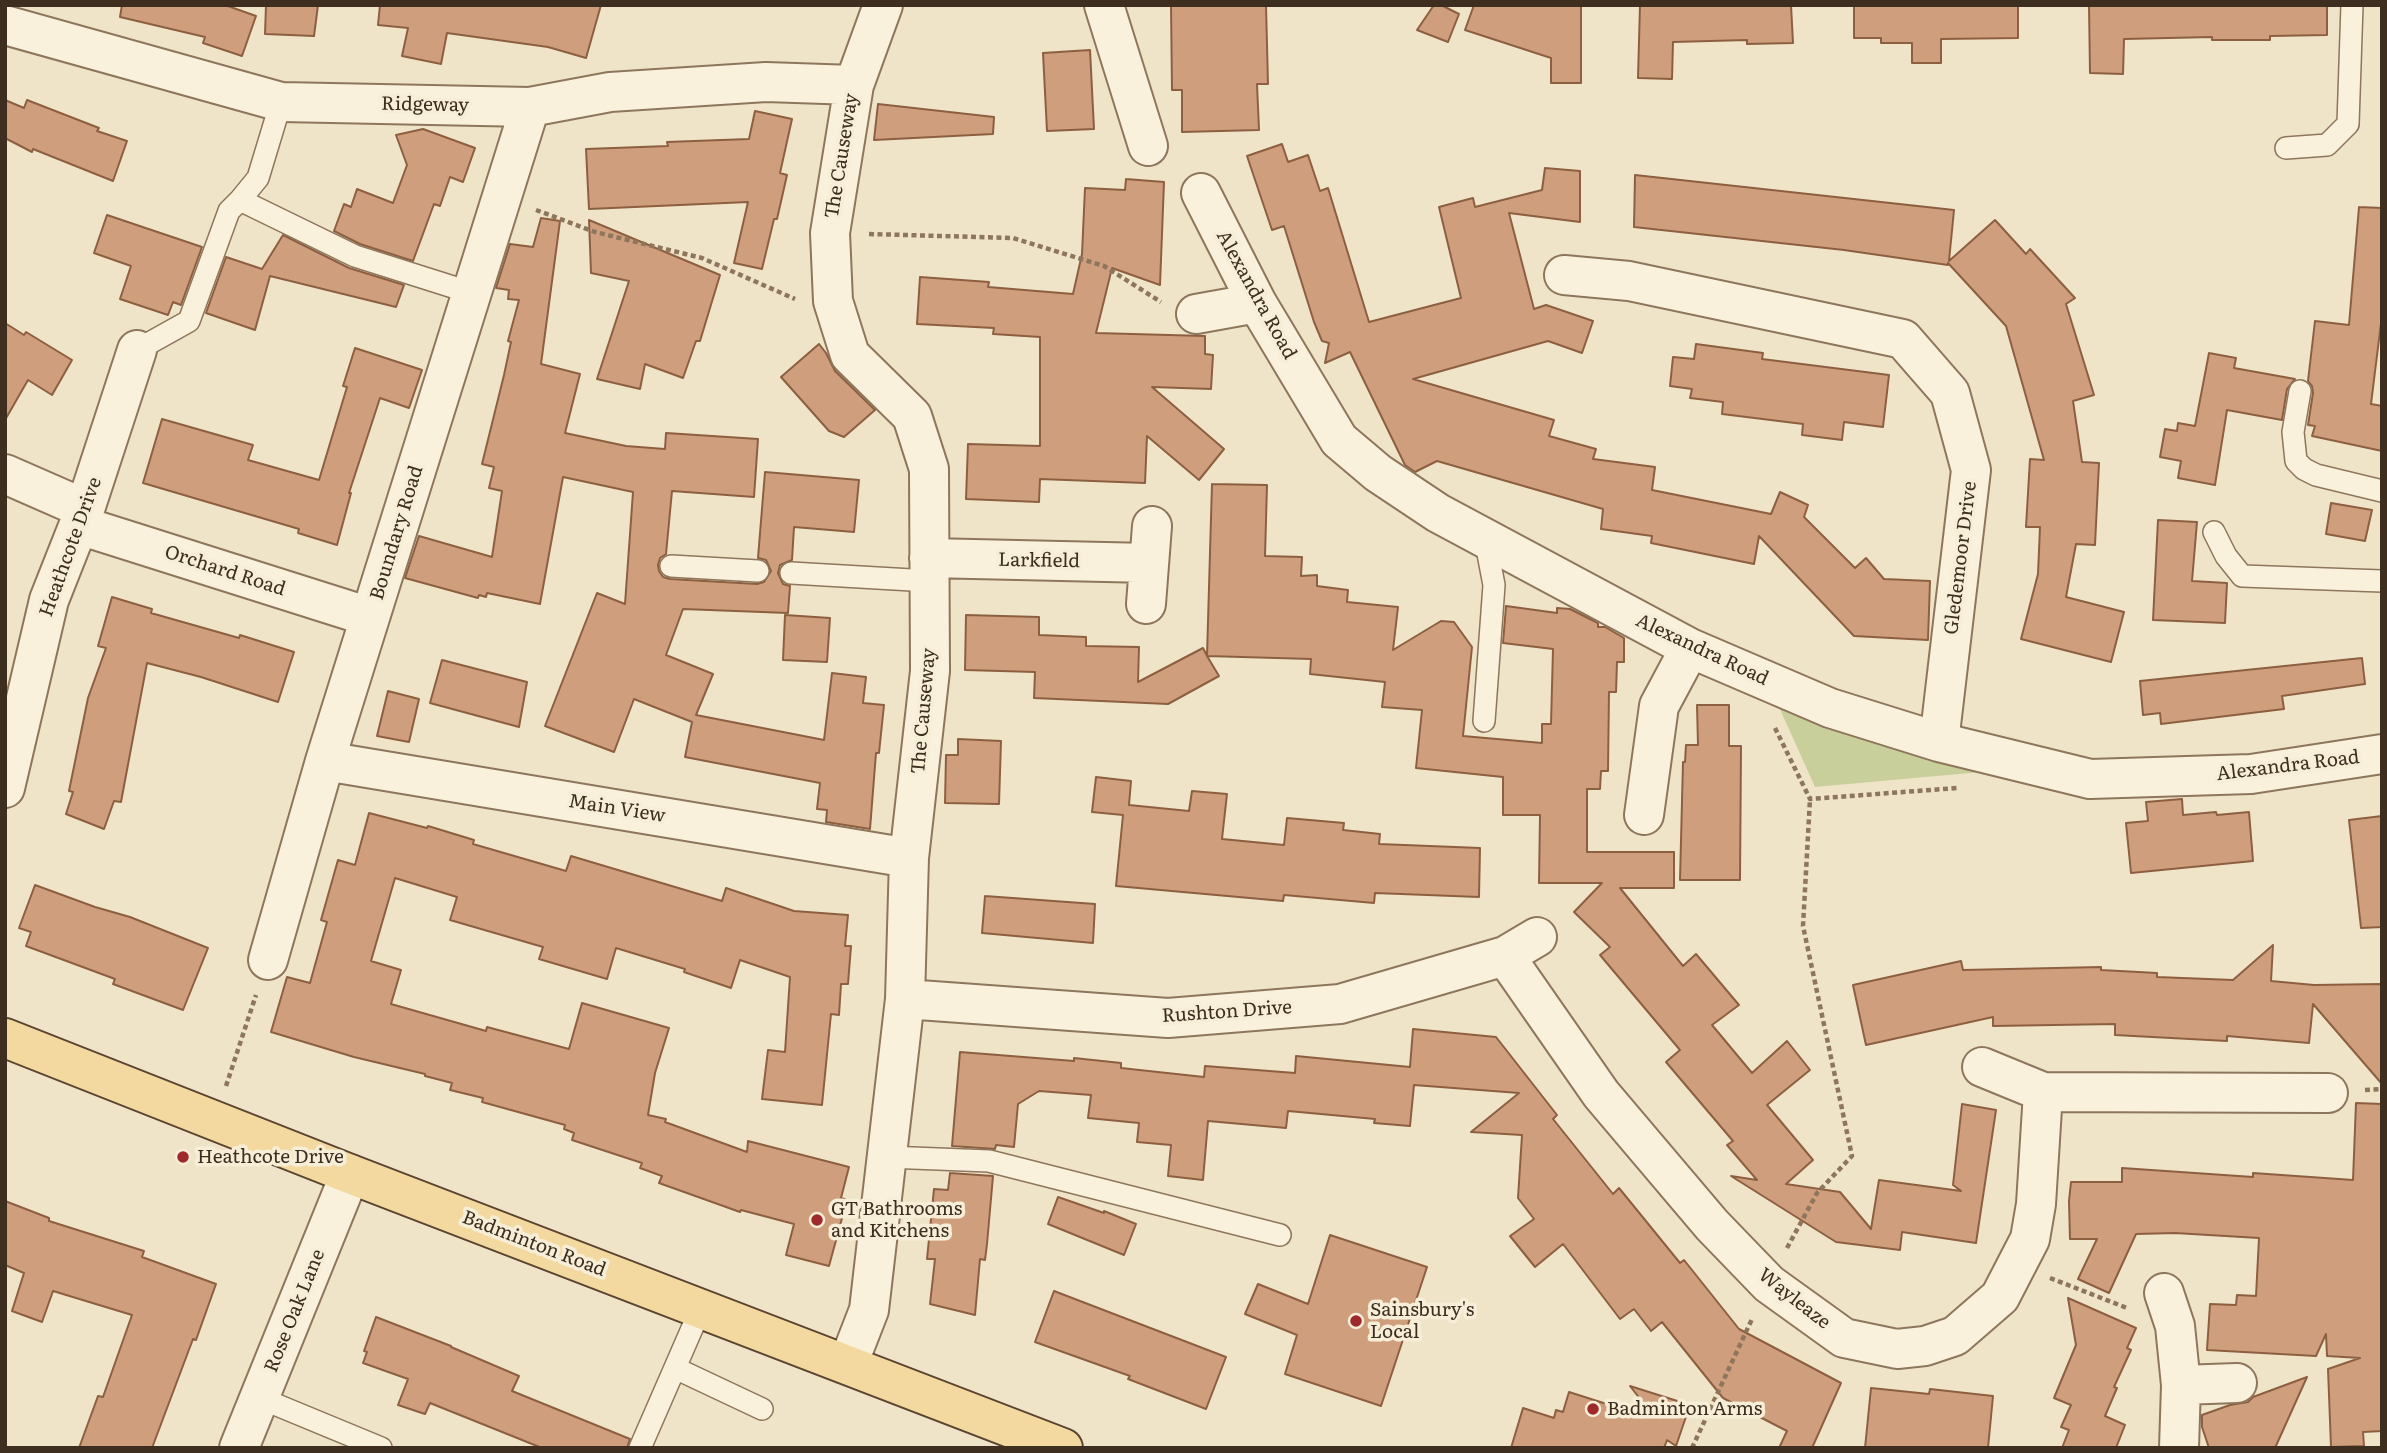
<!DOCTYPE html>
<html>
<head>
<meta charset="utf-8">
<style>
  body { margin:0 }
  #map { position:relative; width:2387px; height:1453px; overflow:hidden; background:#f0e4c8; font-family:Literata,serif }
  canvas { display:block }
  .frame { position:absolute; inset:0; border:7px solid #3d2e20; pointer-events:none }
</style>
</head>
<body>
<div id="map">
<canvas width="2387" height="1453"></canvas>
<div class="frame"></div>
</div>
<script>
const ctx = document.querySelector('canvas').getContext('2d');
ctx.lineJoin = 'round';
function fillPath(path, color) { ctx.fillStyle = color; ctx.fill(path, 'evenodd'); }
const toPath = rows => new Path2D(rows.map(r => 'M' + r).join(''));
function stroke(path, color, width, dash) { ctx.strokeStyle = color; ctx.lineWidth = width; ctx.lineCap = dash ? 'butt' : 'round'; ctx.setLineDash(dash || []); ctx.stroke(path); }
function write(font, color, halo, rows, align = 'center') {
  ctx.font = font + ' Literata,serif'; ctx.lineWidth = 7; ctx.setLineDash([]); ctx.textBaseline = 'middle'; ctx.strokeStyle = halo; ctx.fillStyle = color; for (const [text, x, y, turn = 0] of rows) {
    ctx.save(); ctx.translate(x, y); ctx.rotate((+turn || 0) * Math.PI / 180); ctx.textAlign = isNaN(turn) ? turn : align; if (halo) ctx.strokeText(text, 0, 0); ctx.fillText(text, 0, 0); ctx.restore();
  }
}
fillPath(toPath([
  [1774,696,1992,771,1815,787]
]), '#c9cf9b');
const building = toPath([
  [122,5,225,5,256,16,242,56,203,43,205,37,120,17,122,5],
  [266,5,318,5,314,36,265,34,266,5],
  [380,5,601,5,586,58,548,47,447,33,441,64,402,56,408,28,378,25,380,5],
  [1171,5,1266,5,1268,84,1257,84,1259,130,1182,132,1182,90,1172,90,1171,5],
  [1434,5,1441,5,1459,14,1448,42,1417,30,1434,5],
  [1474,5,1581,5,1581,83,1551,83,1551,58,1465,30,1474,5],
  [1640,5,1791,5,1793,43,1747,44,1747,40,1673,42,1672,79,1638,78,1640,5],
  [1854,5,2018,5,2018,38,1941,39,1941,63,1912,63,1912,43,1881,43,1881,38,1854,38,1854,5],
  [2089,5,2327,5,2327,35,2270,36,2270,40,2212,40,2212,37,2124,39,2123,74,2090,73,2089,5],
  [1090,50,1094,129,1047,131,1043,53,1090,50],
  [5,100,24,108,27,100,99,128,97,131,127,141,113,181,33,149,32,152,5,138,5,100],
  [878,104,994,117,993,134,874,140,878,104],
  [755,111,792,119,780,173,787,175,777,219,774,219,762,269,734,263,748,202,589,209,586,149,668,146,667,142,749,139,755,111],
  [423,129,475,148,463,182,450,177,440,206,434,204,413,261,360,244,334,231,344,204,351,207,357,189,393,203,407,165,396,135,423,129],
  [1282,144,1288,162,1308,155,1320,191,1328,188,1369,322,1461,298,1439,207,1473,198,1475,207,1542,190,1545,168,1580,171,1580,222,1509,213,1534,309,1546,305,1593,321,1582,353,1548,341,1413,379,1554,420,1549,436,1596,449,1593,459,1655,467,1652,490,1771,514,1780,492,1808,505,1804,517,1855,568,1866,558,1884,579,1930,581,1928,640,1854,636,1759,536,1754,564,1651,543,1652,536,1601,529,1603,509,1437,461,1415,472,1405,465,1350,352,1325,363,1329,343,1322,341,1314,322,1284,226,1272,230,1247,156,1282,144],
  [1635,175,1954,210,1949,261,1995,220,2026,254,2030,249,2075,298,2066,304,2094,395,2073,401,2082,462,2099,463,2095,545,2076,544,2066,597,2124,612,2111,662,2021,639,2038,574,2040,527,2026,527,2030,459,2044,460,2006,326,1948,263,1948,265,1844,250,1634,227,1635,175],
  [1126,179,1164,182,1160,285,1112,268,1096,333,1205,336,1205,354,1213,355,1211,389,1152,387,1224,449,1199,480,1147,436,1145,483,1040,479,1039,502,966,499,968,444,1040,446,1040,337,993,334,994,328,917,324,920,277,989,282,988,287,1073,294,1082,254,1085,188,1125,190,1126,179],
  [2359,207,2382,208,2382,315,2371,404,2382,406,2382,451,2312,436,2315,426,2308,425,2313,393,2312,386,2308,381,2315,321,2349,325,2359,207],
  [107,215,202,247,181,305,173,302,168,315,120,299,131,266,94,253,107,215],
  [541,218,560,221,541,364,580,374,565,433,626,446,665,449,666,433,758,439,754,497,672,491,666,554,660,558,658,565,659,571,663,577,670,579,757,584,764,582,771,571,766,560,758,558,765,472,859,480,854,532,794,527,792,560,780,565,778,573,783,584,790,586,788,613,683,609,666,655,713,674,696,715,824,740,832,673,866,677,863,703,884,705,879,753,876,753,870,829,826,822,827,810,817,809,820,783,685,757,692,722,634,699,614,752,545,726,597,593,625,604,633,492,563,477,540,604,487,593,486,597,479,595,478,598,405,578,419,536,492,557,502,491,489,488,494,467,482,464,504,375,511,342,508,341,519,300,508,299,509,290,496,288,510,244,533,247,541,218],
  [589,220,720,275,700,341,696,341,683,378,645,364,640,389,597,379,629,281,591,273,589,220],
  [283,235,349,268,404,285,396,307,270,276,255,330,206,313,226,257,262,269,283,235],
  [5,323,24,335,26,332,72,360,52,395,28,380,5,420,5,323],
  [819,344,826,353,835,371,875,410,844,437,829,431,781,377,819,344],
  [1696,344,1763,353,1762,359,1889,375,1883,427,1844,422,1842,440,1802,435,1803,424,1722,414,1723,402,1690,398,1692,389,1670,386,1673,357,1694,359,1696,344],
  [355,348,422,370,409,408,380,398,349,493,351,493,337,545,298,533,299,529,143,483,162,419,253,445,248,460,319,480,347,387,343,386,355,348],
  [2209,353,2236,358,2234,368,2295,379,2287,389,2282,420,2227,410,2215,485,2178,478,2181,461,2160,457,2165,429,2177,431,2178,423,2195,426,2209,353],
  [1212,484,1267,485,1265,556,1302,557,1301,576,1317,575,1317,586,1348,590,1347,602,1398,607,1393,650,1441,621,1454,622,1472,647,1463,736,1542,743,1542,724,1551,724,1553,649,1503,643,1506,606,1557,613,1557,608,1570,609,1598,623,1598,627,1605,627,1624,638,1624,662,1617,662,1616,692,1609,692,1608,771,1601,771,1600,789,1587,789,1587,852,1674,852,1674,888,1620,888,1683,966,1696,954,1739,1005,1712,1025,1752,1073,1787,1041,1810,1070,1767,1105,1813,1160,1786,1184,1840,1192,1871,1229,1879,1180,1961,1191,1953,1185,1962,1104,1996,1110,1976,1243,1902,1232,1900,1250,1836,1242,1731,1176,1757,1180,1727,1145,1733,1141,1666,1062,1680,1050,1600,955,1610,947,1574,912,1602,883,1539,883,1540,815,1503,815,1503,777,1416,768,1422,710,1382,707,1385,682,1310,674,1311,659,1207,656,1219,676,1168,704,1034,698,1035,672,965,670,966,615,1039,617,1039,635,1086,637,1086,646,1139,647,1138,682,1203,648,1207,656,1212,484],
  [2331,503,2372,510,2365,541,2326,534,2331,503],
  [2158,520,2197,522,2192,581,2227,583,2225,623,2153,620,2158,520],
  [112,597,152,609,151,613,239,638,240,635,294,652,278,702,201,677,147,663,121,802,114,801,104,829,66,814,73,792,69,791,88,698,106,648,98,646,112,597],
  [785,615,830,618,827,662,783,660,785,615],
  [2362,658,2365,684,2282,696,2284,709,2161,724,2160,713,2143,715,2140,681,2362,658],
  [442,660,527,682,519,727,430,703,442,660],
  [388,691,419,699,409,742,377,736,388,691],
  [1697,705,1729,705,1729,746,1741,746,1740,880,1680,880,1683,762,1685,762,1686,745,1698,745,1697,705],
  [958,739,1001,741,999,804,945,803,946,755,958,755,958,739],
  [1096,777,1131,781,1129,805,1189,811,1192,791,1227,794,1222,839,1284,845,1287,818,1344,823,1343,830,1380,834,1379,844,1480,848,1479,897,1375,893,1374,903,1284,895,1283,901,1116,886,1123,815,1092,812,1096,777],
  [2182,799,2183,815,2216,812,2217,815,2249,812,2253,861,2131,873,2126,823,2148,821,2146,802,2182,799],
  [369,813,427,828,428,826,474,840,473,844,566,871,571,856,722,901,726,888,794,911,848,915,845,946,851,946,848,984,841,984,839,1015,831,1014,822,1105,762,1099,768,1050,785,1052,790,977,740,960,731,988,684,972,685,969,616,948,607,979,539,959,543,947,450,920,457,897,395,878,371,961,401,970,391,1004,486,1031,487,1027,569,1049,582,1003,669,1028,655,1073,648,1115,666,1119,665,1122,747,1152,748,1141,849,1167,841,1198,847,1200,829,1266,786,1255,794,1224,741,1210,740,1212,659,1183,662,1176,640,1168,642,1163,572,1140,574,1133,564,1129,565,1125,482,1102,483,1098,450,1090,452,1083,425,1076,425,1074,354,1057,271,1032,287,977,310,983,327,922,321,920,338,860,355,865,369,813],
  [2382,816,2382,927,2361,928,2349,820,2382,816],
  [35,885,95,907,130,917,208,948,183,1010,113,984,115,979,26,946,31,932,19,928,35,885],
  [985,896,1095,904,1093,943,982,933,985,896],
  [2273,945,2271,981,2314,985,2382,984,2382,1084,2313,1004,2309,1043,2227,1036,2227,1041,2115,1035,2115,1024,1993,1026,1993,1017,1866,1045,1853,985,1961,961,1963,970,2101,967,2101,970,2157,973,2157,977,2233,980,2273,945],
  [1413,1029,1496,1037,1557,1115,1553,1119,1613,1194,1619,1188,1680,1263,1684,1260,1739,1329,1841,1383,1812,1448,1779,1448,1787,1431,1723,1398,1662,1322,1651,1331,1634,1309,1620,1319,1563,1244,1535,1267,1510,1236,1534,1219,1518,1198,1522,1135,1471,1132,1519,1093,1414,1085,1410,1126,1374,1123,1375,1119,1288,1111,1286,1128,1208,1121,1203,1180,1168,1176,1171,1145,1137,1142,1139,1123,1088,1118,1091,1095,1039,1091,1018,1104,1014,1147,996,1145,995,1149,952,1146,960,1052,1074,1061,1074,1058,1121,1063,1121,1068,1204,1077,1205,1066,1295,1073,1296,1056,1410,1067,1413,1029],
  [2356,1103,2382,1104,2382,1431,2363,1432,2364,1446,2331,1447,2328,1369,2360,1358,2327,1356,2326,1334,2316,1356,2207,1350,2210,1304,2236,1305,2237,1295,2256,1296,2259,1238,2175,1233,2136,1234,2109,1293,2078,1279,2097,1239,2070,1239,2069,1201,2071,1182,2122,1182,2122,1168,2253,1177,2253,1173,2353,1180,2356,1103],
  [950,1173,993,1176,987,1244,985,1260,980,1259,975,1315,930,1304,935,1259,927,1259,934,1189,948,1190,950,1173],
  [1058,1197,1104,1213,1104,1211,1136,1224,1124,1255,1048,1224,1058,1197],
  [5,1201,49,1218,49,1221,144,1251,142,1257,216,1284,196,1340,193,1339,152,1448,79,1448,98,1396,103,1397,132,1315,53,1291,42,1322,12,1311,24,1273,5,1265,5,1201],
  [1330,1235,1427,1267,1381,1406,1285,1374,1297,1335,1245,1314,1258,1284,1308,1304,1330,1235],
  [1054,1291,1226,1357,1206,1409,1128,1379,1130,1376,1035,1342,1054,1291],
  [2068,1298,2136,1328,2127,1348,2131,1350,2114,1387,2117,1388,2105,1416,2125,1425,2116,1448,2062,1448,2069,1430,2061,1427,2071,1405,2054,1398,2076,1345,2068,1298],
  [376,1317,451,1346,451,1347,519,1376,512,1391,630,1439,627,1448,542,1448,430,1403,425,1414,398,1405,408,1379,363,1363,367,1352,364,1351,376,1317],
  [2307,1377,2275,1448,2209,1448,2202,1427,2202,1415,2230,1405,2248,1402,2253,1397,2307,1377],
  [1630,1386,1690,1405,1676,1446,1667,1440,1664,1448,1511,1448,1523,1408,1554,1418,1556,1410,1563,1412,1569,1392,1641,1415,1644,1404,1630,1386],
  [1871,1388,1929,1394,1930,1389,1993,1396,1988,1448,1865,1448,1871,1388]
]);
fillPath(building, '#cf9f7d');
stroke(building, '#8d5f41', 2);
const lane = toPath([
  [281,102,258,178,240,200,355,256,472,293],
  [2286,148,2327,145,2348,124,2352,5],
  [137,350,189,321,229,211,240,200],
  [2300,391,2293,432,2296,461,2304,469,2316,475,2382,491],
  [2214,532,2226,556,2242,576,2382,581],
  [671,566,758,571],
  [791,573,929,581],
  [1484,721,1494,585,1485,538],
  [887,1157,989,1161,1280,1235],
  [675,1368,762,1409],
  [260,1398,381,1448],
  [640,1448,701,1308]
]);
const street = toPath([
  [1104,5,1148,146],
  [5,25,281,102,530,107,610,92,766,82,854,85],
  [1201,193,1257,303,1339,440,1378,473,1438,513,1690,648,1830,708,1939,742,2090,779,2251,774,2382,754],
  [1564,275,1629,281,1903,339,1950,393,1971,470,1939,742],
  [1196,314,1257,303],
  [5,474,85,509],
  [79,525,370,617],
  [929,558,1149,563],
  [1146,604,1152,526],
  [325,761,909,858],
  [5,788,49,600,85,509,137,350],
  [1644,815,1659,706,1690,648],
  [1505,956,1601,1094,1712,1225,1769,1284,1844,1338,1897,1349,1925,1346,1955,1336,2000,1297,2030,1239,2036,1204,2043,1092],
  [268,960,325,761,530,107],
  [905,999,1168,1018,1340,1004,1505,956,1537,937],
  [1982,1067,2043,1092,2328,1093],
  [2164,1293,2175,1326,2181,1385,2179,1448],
  [848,1364,869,1310,905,999,909,858,930,671,929,469,912,416,850,355,833,301,830,233,854,85,883,5],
  [2181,1385,2237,1383],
  [239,1448,350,1174]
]);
const primary = toPath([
  [5,1038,350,1174,1063,1448]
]);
stroke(lane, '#8d765c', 24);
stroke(street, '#8d765c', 42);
stroke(primary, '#5b4430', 42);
stroke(toPath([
  [536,210,595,232,702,258,795,299],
  [869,234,1013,238,1104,266,1161,302],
  [1775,728,1810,799,1957,788],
  [226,1086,256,995],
  [2365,1090,2382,1089],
  [1787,1248,1817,1193,1852,1156,1803,926,1810,799],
  [2050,1278,2127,1308],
  [1692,1448,1752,1319]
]), '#8d765c', 4.5, [5, 3.5]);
stroke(lane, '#faf1dc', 21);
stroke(street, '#faf1dc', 38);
stroke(primary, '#f3d9a0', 38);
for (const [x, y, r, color] of [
  [183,1157,7,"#9e2a2b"],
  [817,1220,7,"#9e2a2b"],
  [1356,1321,7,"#9e2a2b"],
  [1593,1409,7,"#9e2a2b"]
]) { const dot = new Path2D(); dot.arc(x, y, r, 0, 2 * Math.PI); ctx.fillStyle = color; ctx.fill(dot); stroke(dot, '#f7eed8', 2.5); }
write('19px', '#3d2e20', '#f7eed8', [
  ["Ridgeway",425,105,1],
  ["The Causeway",842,156,-81],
  ["Alexandra Road",1256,295,61],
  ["Boundary Road",397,533,-73],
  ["Heathcote Drive",71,547,-70],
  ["Gledemoor Drive",1961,558,-83],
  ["Larkfield",1039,561,1],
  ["Orchard Road",225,571,18],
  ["Alexandra Road",1702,650,25],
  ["The Causeway",924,711,-85],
  ["Alexandra Road",2288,766,-7],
  ["Main View",617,809,9],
  ["Rushton Drive",1227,1012,-4],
  ["Badminton Road",534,1244,21],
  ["Wayleaze",1794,1299,38],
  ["Rose Oak Lane",295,1311,-68]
]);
write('19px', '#3d2e20', '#f7eed8', [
  ["Heathcote Drive",197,1157],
  ["GT Bathrooms",831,1209],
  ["and Kitchens",831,1231],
  ["Sainsbury's",1370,1310],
  ["Local",1370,1332],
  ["Badminton Arms",1607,1409]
], 'left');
</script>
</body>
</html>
